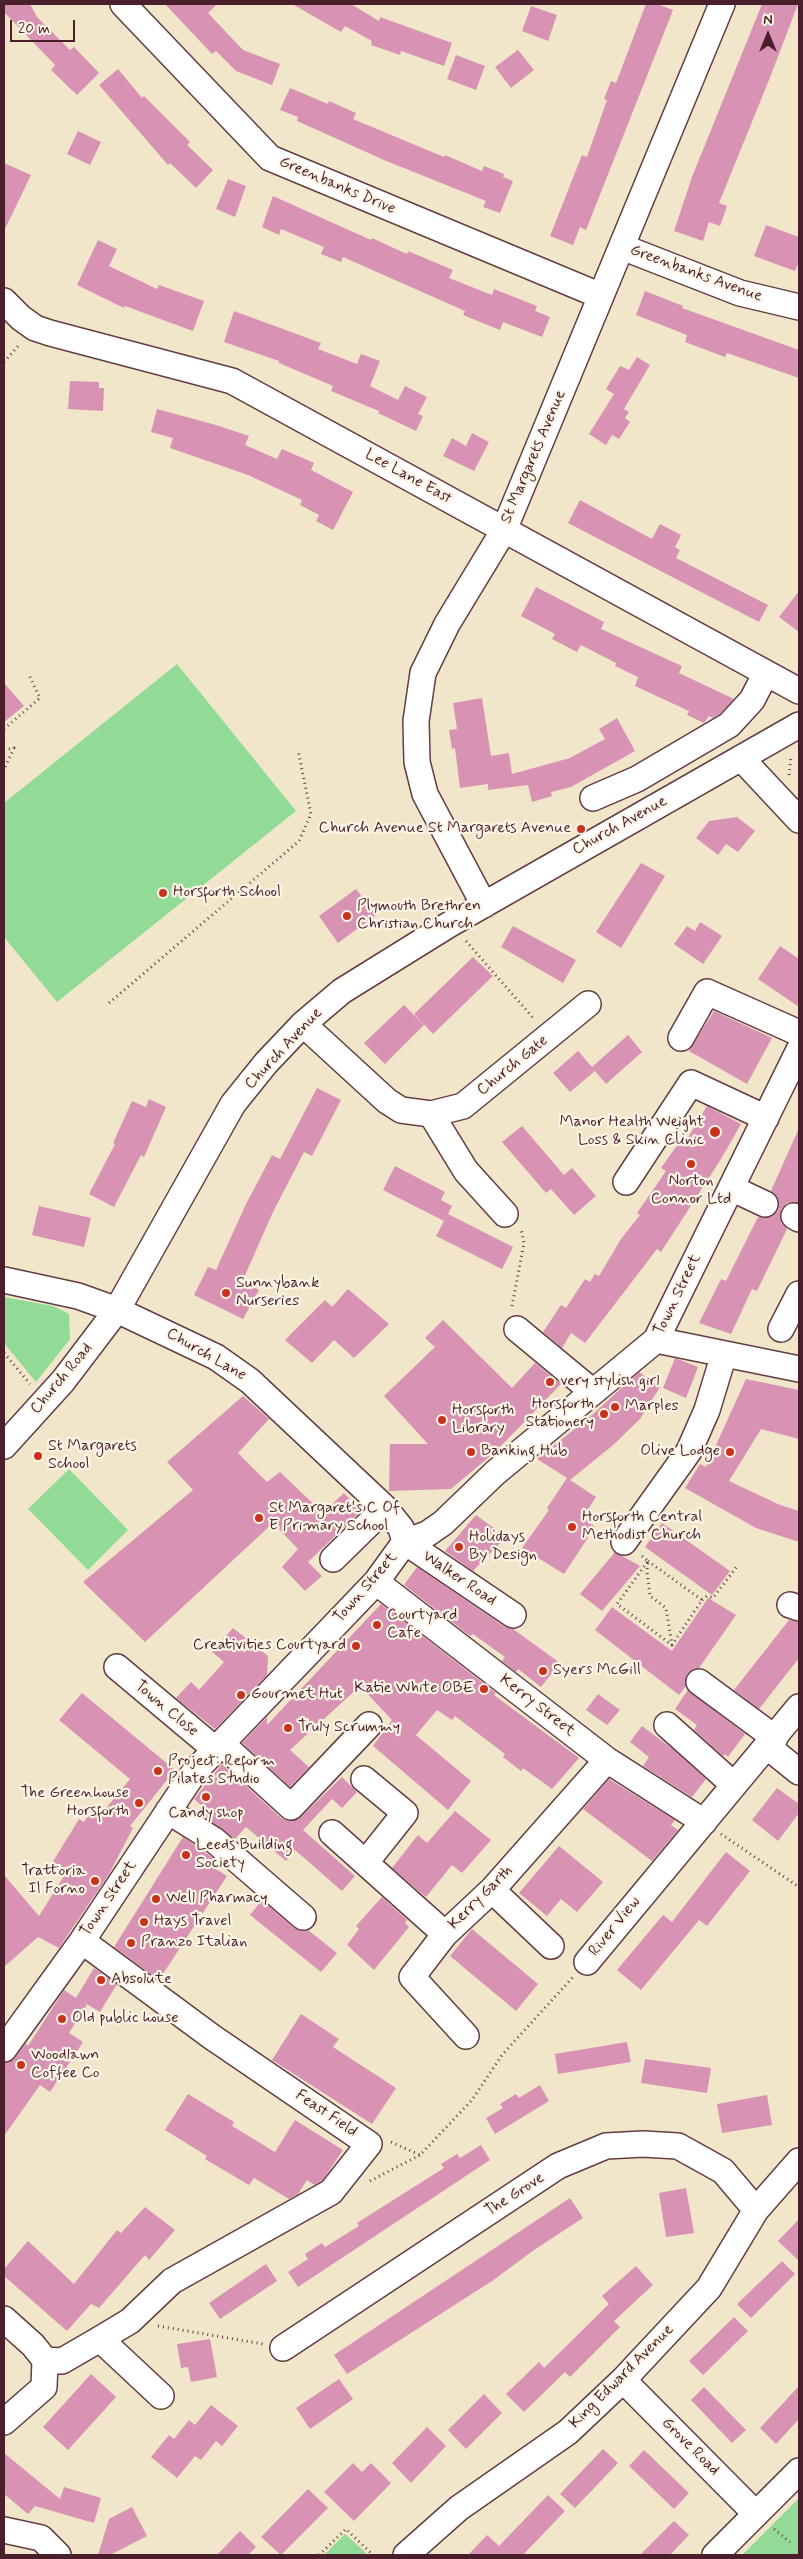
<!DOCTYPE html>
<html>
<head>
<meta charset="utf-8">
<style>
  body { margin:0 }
  #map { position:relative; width:803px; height:2559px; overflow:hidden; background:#f1e6ca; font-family:Mynerve,sans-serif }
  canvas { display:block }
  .frame { position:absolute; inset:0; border:5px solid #4a1f2b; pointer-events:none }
  .north { position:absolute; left:743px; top:10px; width:50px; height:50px; -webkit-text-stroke:4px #fcf5e5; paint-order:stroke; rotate:0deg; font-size:14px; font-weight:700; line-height:20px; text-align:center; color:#4a1f2b }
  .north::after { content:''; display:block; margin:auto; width:18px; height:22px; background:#4a1f2b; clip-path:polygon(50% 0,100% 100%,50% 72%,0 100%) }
  .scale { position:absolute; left:10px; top:20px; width:65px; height:22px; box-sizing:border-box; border:2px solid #4a1f2b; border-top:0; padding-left:6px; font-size:15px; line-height:18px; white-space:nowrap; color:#4a1f2b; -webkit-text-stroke:4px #fcf5e5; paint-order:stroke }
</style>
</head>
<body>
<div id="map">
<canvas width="803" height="2559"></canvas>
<div class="frame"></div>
<div class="north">N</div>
<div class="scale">20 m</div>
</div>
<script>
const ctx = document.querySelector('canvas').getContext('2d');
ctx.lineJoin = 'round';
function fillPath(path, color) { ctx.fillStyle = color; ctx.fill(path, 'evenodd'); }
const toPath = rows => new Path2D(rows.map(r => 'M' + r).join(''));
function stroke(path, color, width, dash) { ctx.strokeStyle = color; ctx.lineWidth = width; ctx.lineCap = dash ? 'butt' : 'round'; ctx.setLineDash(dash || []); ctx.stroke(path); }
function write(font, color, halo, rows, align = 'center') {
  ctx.font = font + ' Mynerve,sans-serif'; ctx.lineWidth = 4.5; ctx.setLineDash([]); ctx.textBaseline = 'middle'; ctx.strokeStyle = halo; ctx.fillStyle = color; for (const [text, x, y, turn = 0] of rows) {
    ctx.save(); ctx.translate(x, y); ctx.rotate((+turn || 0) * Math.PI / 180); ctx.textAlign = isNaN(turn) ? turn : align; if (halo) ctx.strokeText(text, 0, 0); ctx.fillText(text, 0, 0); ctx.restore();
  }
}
fillPath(toPath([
  [177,664,296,811,57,1002,4,937,4,803],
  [4,1297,53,1306,69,1314,70,1339,36,1382,4,1343],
  [69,1469,128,1530,88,1570,28,1509],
  [799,2498,799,2555,742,2555],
  [345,2534,365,2552,365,2555,324,2555]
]), '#92db96');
fillPath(toPath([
  [4,4,30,4,37,17,70,50,74,47,99,73,77,95,51,70,55,65,4,12],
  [165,4,217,4,208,13,243,50,280,64,272,85,236,71,216,51,212,54],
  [292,4,351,4,379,21,380,17,452,43,444,66,401,51,400,55,371,45,372,41,345,26,341,32],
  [646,4,657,4,673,10,586,230,580,227,573,245,550,236,582,155,587,157,607,100,604,99,611,81,616,83],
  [762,4,798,4,769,80,719,203,727,206,720,226,709,222,703,241,674,231,692,177],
  [531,6,557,15,548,41,522,31],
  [518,50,534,70,511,88,495,67],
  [456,55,485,66,476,90,447,79],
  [118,69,142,98,144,96,190,142,187,145,213,170,196,188,170,163,168,165,99,85],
  [290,88,328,104,329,101,356,113,353,119,444,157,445,155,482,171,484,166,504,174,503,177,513,181,500,213,483,207,486,201,384,160,297,121,298,117,280,110],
  [78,131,101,142,90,165,67,154],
  [4,163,31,175,4,231],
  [228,179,246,186,235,217,216,209],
  [273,196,371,240,372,238,407,254,408,251,453,270,449,278,492,295,494,289,537,306,535,311,550,317,542,337,503,322,500,330,463,315,465,311,343,257,341,262,321,254,324,247,281,229,279,235,262,227],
  [766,225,799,237,799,262,795,271,754,256],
  [98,240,117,249,109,266,157,289,159,285,204,301,193,331,125,306,124,308,77,285],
  [645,291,683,306,682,308,799,350,799,378,727,353,725,357,685,342,687,335,636,315],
  [234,311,321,343,318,349,357,364,361,354,380,361,370,386,398,400,405,386,427,397,418,414,423,416,416,431,378,413,379,411,331,391,333,386,279,363,279,361,224,342],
  [637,357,650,365,624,409,629,412,625,418,630,422,619,439,612,435,606,445,589,434,614,394,606,389,620,366,629,370],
  [70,381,99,382,99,388,104,388,103,411,68,409],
  [157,409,216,425,249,436,245,445,277,459,282,449,314,463,311,470,353,492,333,530,316,521,319,515,300,505,302,500,248,475,170,448,173,438,151,432],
  [472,433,489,442,474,471,443,456,452,438,466,446],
  [580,500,652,539,660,524,681,535,675,547,680,550,676,558,768,605,759,622,568,523],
  [536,587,604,622,601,629,682,666,679,673,734,699,720,714,713,718,709,716,704,723,687,715,689,711,635,686,638,677,615,666,616,663,581,645,577,652,552,639,555,634,521,616],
  [799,591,799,632,779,617],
  [4,683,24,706,4,722],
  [482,698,491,756,509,753,512,774,570,758,605,739,599,729,617,718,635,751,571,787,551,792,552,796,532,802,528,785,488,790,488,784,460,788,455,748,452,749,449,730,457,729,453,703],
  [737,817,755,831,738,852,726,844,718,855,696,838,709,821],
  [641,863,665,876,621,948,596,932],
  [356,889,376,915,338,943,319,916],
  [700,922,722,936,703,964,674,944,687,926,695,931],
  [513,926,576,960,563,983,501,947],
  [780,946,799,959,799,1007,758,979],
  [473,957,493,976,433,1034,414,1014],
  [404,1005,424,1025,385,1064,364,1043],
  [714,1011,772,1038,747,1084,689,1051],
  [628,1035,642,1052,606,1084,595,1071,570,1092,553,1073,578,1051,592,1067],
  [317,1088,341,1100,312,1156,304,1152,273,1212,242,1282,259,1290,243,1319,194,1295,208,1267,216,1270,246,1204,272,1155,280,1159],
  [149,1099,166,1107,144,1157,141,1155,114,1207,89,1194,115,1144,113,1143,132,1101,146,1107],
  [707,1106,741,1124,721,1159,661,1252,657,1249,585,1343,571,1333,562,1348,543,1332,561,1305,566,1308,585,1279,590,1282,595,1274,599,1276,621,1239,640,1215,637,1213,666,1171,661,1168,683,1137,687,1139],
  [522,1126,564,1175,572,1168,596,1196,574,1215,551,1189,546,1193,502,1142],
  [799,1128,799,1203,787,1203,781,1209,781,1223,787,1229,757,1291,752,1289,731,1334,699,1323,721,1279,726,1281,758,1217,767,1218,778,1211,779,1203,777,1196,771,1191],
  [395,1166,445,1192,441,1200,452,1206,448,1214,513,1247,502,1269,436,1236,444,1221,383,1190],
  [39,1206,91,1218,84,1247,32,1235],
  [348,1289,389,1324,354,1358,334,1340,312,1363,285,1340,325,1300,332,1307],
  [443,1320,512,1388,535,1363,561,1384,496,1451,451,1489,389,1491,390,1444,428,1444,384,1396,435,1347,425,1338],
  [675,1358,698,1367,686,1398,663,1388],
  [639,1372,660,1387,640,1419,612,1446,570,1480,596,1497,583,1517,595,1527,564,1574,522,1548,549,1510,547,1508,567,1478,537,1459,592,1415],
  [746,1379,799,1390,799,1439,761,1429,729,1481,780,1505,799,1511,799,1542,756,1528,685,1488,700,1464,706,1467],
  [243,1396,269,1419,238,1453,267,1482,280,1472,323,1513,344,1493,361,1511,308,1562,322,1576,305,1591,282,1567,298,1549,273,1523,145,1642,83,1582,193,1490,167,1462],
  [476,1515,506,1537,473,1571,445,1551],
  [662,1523,730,1571,712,1595,645,1547],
  [615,1552,640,1566,602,1611,580,1594],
  [417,1567,505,1627,513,1629,560,1663,541,1687,518,1669,516,1672,502,1661,505,1657,473,1634,470,1636,404,1585],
  [708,1598,736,1615,699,1668,687,1674,686,1686,679,1695,595,1630,612,1607,672,1651],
  [381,1604,496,1693,494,1695,579,1758,552,1789,523,1768,521,1771,503,1757,505,1754,455,1716,452,1720,437,1710,416,1735,471,1781,448,1810,373,1746,392,1720,360,1686,290,1750,309,1767,290,1787,242,1743,267,1717,267,1725],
  [789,1620,799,1622,799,1658,759,1709,734,1690],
  [233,1628,268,1656,267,1675,215,1729,176,1698,191,1682,199,1690,224,1662,212,1652],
  [688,1690,745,1734,728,1757,725,1754,723,1756,694,1730,697,1725,675,1709],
  [82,1693,175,1770,130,1826,133,1828,109,1874,59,1948,38,1937,4,1967,4,1875,39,1916,64,1876,49,1868,79,1819,84,1822,94,1806,103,1812,130,1779,59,1720],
  [598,1694,620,1710,607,1725,586,1710],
  [642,1726,674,1750,706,1779,692,1797,643,1766,649,1757,630,1742],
  [222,1764,281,1818,288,1821,301,1817,342,1777,357,1792,342,1808,332,1799,303,1830,355,1876,342,1891,295,1850,286,1861,246,1827,235,1839,198,1813,202,1806,194,1799],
  [609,1779,675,1820,671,1825,678,1830,652,1861,583,1809],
  [777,1788,799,1804,799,1813,778,1841,752,1820],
  [455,1811,491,1840,462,1873,452,1865,426,1897,392,1868,418,1835,427,1843],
  [183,1837,216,1860,211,1866,227,1876,159,1980,114,1947],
  [559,1846,603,1882,577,1912,561,1899,547,1916,519,1893],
  [726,1852,750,1871,707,1926,699,1920,641,1990,617,1970,663,1915,672,1922],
  [382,1897,407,1920,405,1923,409,1927,374,1970,347,1945,359,1929,356,1926],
  [262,1900,294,1928,301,1931,308,1930,337,1953,321,1972,250,1915],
  [472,1929,538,1984,516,2011,450,1956],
  [94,1968,117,1984,100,2012,83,2002,87,2005,69,2033,83,2042,50,2092,40,2085,4,2136,4,2063,15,2058,26,2043,28,2046,64,1990,76,1998],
  [301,2014,339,2039,333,2047,396,2088,372,2124,272,2060],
  [627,2042,631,2062,558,2074,555,2054],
  [645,2059,711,2068,707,2093,641,2083],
  [540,2085,549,2101,495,2134,486,2118,503,2108,500,2104,516,2094,519,2098],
  [188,2094,234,2122,232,2126,275,2152,295,2120,343,2150,322,2181,314,2185,307,2180,298,2194,289,2199,254,2178,249,2185,205,2159,207,2156,165,2130],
  [767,2095,772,2125,722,2133,717,2104],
  [481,2145,490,2160,298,2287,288,2272,308,2259,305,2254,322,2243,325,2247,359,2226,357,2223,444,2168,441,2164,457,2154,460,2158],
  [686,2188,694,2233,666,2237,659,2193],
  [570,2198,583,2218,534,2250,492,2281,347,2374,334,2355],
  [145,2207,175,2230,149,2260,145,2255,99,2308,91,2304,67,2331,4,2276,4,2269,28,2241,74,2284,117,2230,121,2233],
  [799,2219,799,2261,778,2241],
  [782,2261,795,2274,751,2318,737,2304],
  [266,2264,277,2281,220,2319,209,2303],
  [636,2266,653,2285,614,2321,620,2327,570,2377,565,2372,524,2412,506,2394,539,2362,544,2368,609,2304,602,2296],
  [734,2317,748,2331,703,2375,689,2361],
  [210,2339,217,2377,191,2382,188,2367,181,2368,177,2344],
  [91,2374,116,2397,68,2450,43,2427],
  [339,2379,353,2399,310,2429,296,2408],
  [799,2386,799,2419,776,2444,760,2428],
  [704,2387,746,2430,732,2443,691,2400],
  [484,2394,502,2413,466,2449,448,2430],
  [211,2405,238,2426,222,2446,216,2441,201,2460,195,2456,177,2478,151,2457,169,2435,174,2439,189,2420,195,2425],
  [427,2427,446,2446,411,2483,392,2463],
  [603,2449,618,2463,575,2508,560,2494],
  [644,2450,689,2493,674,2509,629,2466],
  [4,2453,60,2499,64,2487,101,2498,94,2523,35,2506,28,2514,4,2494],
  [353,2463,362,2472,371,2463,391,2483,354,2521,324,2492],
  [308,2489,328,2508,281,2555,261,2537],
  [548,2495,565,2511,523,2555,468,2555,487,2535,499,2546],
  [132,2507,147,2536,110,2555,98,2555,109,2519],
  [674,2521,689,2535,670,2555,640,2555],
  [240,2531,256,2547,248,2555,217,2555]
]), '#d893b4');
const minor = toPath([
  [123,4,270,158,601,296],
  [622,247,740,293,799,307],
  [4,301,21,318,35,328,50,333,232,381,799,691],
  [741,758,799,820],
  [593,798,637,779,729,725,752,700,766,673],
  [484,905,425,794,417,762,416,721,423,673,447,624,504,530,722,4],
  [303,1024,387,1101,401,1110,431,1114,463,1106,588,1004],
  [681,1038,707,992,799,1033],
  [431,1114,466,1171,505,1214],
  [626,1182,691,1083,766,1118],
  [731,1188,765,1204],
  [794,1216,799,1219],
  [4,1280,78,1296,117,1310,216,1357,250,1381,385,1508,401,1528,405,1542],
  [517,1329,593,1392],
  [781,1329,799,1294],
  [656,1340,799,1369],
  [4,1446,63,1381,117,1310,233,1104,266,1063,303,1024,342,991,450,924,799,725],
  [405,1542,513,1615],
  [624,1542,689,1451,707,1410,724,1354],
  [333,1559,385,1508],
  [376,1582,607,1760,704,1822],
  [790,1605,799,1608],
  [117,1667,216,1750],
  [699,1682,775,1738],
  [667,1725,734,1785],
  [222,1744,291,1807,369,1725],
  [768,1747,799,1772],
  [364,1779,405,1813,366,1862],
  [168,1811,214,1840,303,1917],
  [332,1833,445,1934],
  [492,1890,551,1946],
  [587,1962,799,1707],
  [466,2036,412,1977,445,1934,492,1890,607,1760],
  [4,2049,82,1941,195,1771,376,1582,405,1542,427,1534,443,1523,495,1473,656,1340,799,1050],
  [4,2319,33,2345,45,2360],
  [100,2339,161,2396],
  [283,2348,558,2166,606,2146,643,2144,678,2146,723,2171,756,2210],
  [623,2380,756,2514],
  [4,2422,44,2387,45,2360,62,2361,100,2339,130,2321,172,2281,331,2192,369,2144,212,2037,82,1941],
  [4,2530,41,2538,58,2555],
  [406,2555,459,2508,568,2432,623,2380,709,2288,756,2210,799,2161],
  [715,2555,799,2471]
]);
stroke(minor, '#633d43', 28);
stroke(toPath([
  [4,362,20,344],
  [4,729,40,698,29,675],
  [4,750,14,748,4,769],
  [789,775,791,756],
  [466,941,534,1019],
  [109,1003,299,841,311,814,298,750],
  [512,1306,524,1243,521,1229],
  [4,1353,30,1384],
  [642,1556,648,1561,647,1572,650,1596,666,1608,672,1645],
  [648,1561,702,1600,672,1645,617,1604,648,1561],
  [702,1600,707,1596,713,1598,738,1565],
  [721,1834,799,1887],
  [391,2142,420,2155,472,2100,502,2055,573,1977],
  [370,2181,420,2155],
  [158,2326,263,2344],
  [774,2529,790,2542],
  [319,2555,346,2529,373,2555]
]), '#633d43', 3, [1, 4]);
stroke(minor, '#fff', 25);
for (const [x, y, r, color] of [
  [581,829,5,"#c8321e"],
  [163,893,5,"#c8321e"],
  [347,916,5,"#c8321e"],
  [715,1132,6,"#c8321e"],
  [691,1164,5,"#c8321e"],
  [226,1293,5,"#c8321e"],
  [550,1382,5,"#c8321e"],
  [615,1407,5,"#c8321e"],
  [604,1414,5,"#c8321e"],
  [442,1420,5,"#c8321e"],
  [471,1452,5,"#c8321e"],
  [730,1452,5,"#c8321e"],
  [38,1456,5,"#c8321e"],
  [259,1518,5,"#c8321e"],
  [572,1527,5,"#c8321e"],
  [459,1547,5,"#c8321e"],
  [377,1625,5,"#c8321e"],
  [356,1646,5,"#c8321e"],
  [543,1671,5,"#c8321e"],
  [484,1689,5,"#c8321e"],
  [241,1695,5,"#c8321e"],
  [288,1728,5,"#c8321e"],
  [158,1771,5,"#c8321e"],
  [206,1797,5,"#c8321e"],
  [139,1803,5,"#c8321e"],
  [186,1855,5,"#c8321e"],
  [95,1881,5,"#c8321e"],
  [156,1899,5,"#c8321e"],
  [144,1922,5,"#c8321e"],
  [131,1943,5,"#c8321e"],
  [101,1980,5,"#c8321e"],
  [62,2019,5,"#c8321e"],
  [21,2065,5,"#c8321e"]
]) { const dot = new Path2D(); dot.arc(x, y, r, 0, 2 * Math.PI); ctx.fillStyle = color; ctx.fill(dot); stroke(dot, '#fcf5e5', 2); }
write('16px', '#4a1f2b', '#fcf5e5', [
  ["Greenbanks Drive",337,186,23],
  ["Greenbanks Avenue",696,274,20],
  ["St Margarets Avenue",534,457,-67],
  ["Lee Lane East",408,477,29],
  ["Church Avenue",620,826,-29],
  ["Church Avenue",284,1049,-47],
  ["Church Gate",513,1066,-39],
  ["Town Street",678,1295,-64],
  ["Church Lane",206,1355,30],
  ["Church Road",62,1379,-50],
  ["Walker Road",459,1579,34],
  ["Town Street",366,1588,-49],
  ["Kerry Street",537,1706,38],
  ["Town Close",166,1709,40],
  ["Kerry Garth",481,1898,-45],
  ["Town Street",109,1899,-56],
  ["River View",615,1927,-51],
  ["Feast Field",326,2114,34],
  ["The Grove",515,2195,-33],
  ["King Edward Avenue",622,2377,-45],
  ["Grove Road",690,2447,45]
]);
write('16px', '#4a1f2b', '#fcf5e5', [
  ["Church Avenue St Margarets Avenue",571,829,"right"],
  ["Horsforth School",173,893],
  ["Plymouth Brethren",357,907],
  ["Christian Church",357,925],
  ["Manor Health Weight",704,1123,"right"],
  ["Loss & Skin Clinic",704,1141,"right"],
  ["Norton",691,1182,"center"],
  ["Connor Ltd",691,1200,"center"],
  ["Sunnybank",236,1284],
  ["Nurseries",236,1302],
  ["very stylish girl",560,1382],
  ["Horsforth",594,1405,"right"],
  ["Stationery",594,1423,"right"],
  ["Marples",625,1407],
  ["Horsforth",452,1411],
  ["Library",452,1429],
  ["St Margarets",48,1447],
  ["School",48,1465],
  ["Banking Hub",481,1452],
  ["Olive Lodge",720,1452,"right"],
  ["St Margaret's C Of",269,1509],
  ["E Primary School",269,1527],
  ["Horsforth Central",582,1518],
  ["Methodist Church",582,1536],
  ["Holidays",469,1538],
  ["By Design",469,1556],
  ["Courtyard",387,1616],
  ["Cafe",387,1634],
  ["Creativities Courtyard",346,1646,"right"],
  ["Syers McGill",553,1671],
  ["Katie White OBE",474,1689,"right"],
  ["Gourmet Hut",251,1695],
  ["Truly Scrummy",298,1728],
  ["Project: Reform",168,1762],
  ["Pilates Studio",168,1780],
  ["The Greenhouse",129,1794,"right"],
  ["Horsforth",129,1812,"right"],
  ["Candy shop",206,1814,"center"],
  ["Leeds Building",196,1846],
  ["Society",196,1864],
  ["Trattoria",85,1872,"right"],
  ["Il Forno",85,1890,"right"],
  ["Well Pharmacy",166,1899],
  ["Hays Travel",154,1922],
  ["Pranzo Italian",141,1943],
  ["Absolute",111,1980],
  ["Old public house",72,2019],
  ["Woodlawn",31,2056],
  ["Coffee Co",31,2074]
], 'left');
</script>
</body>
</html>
